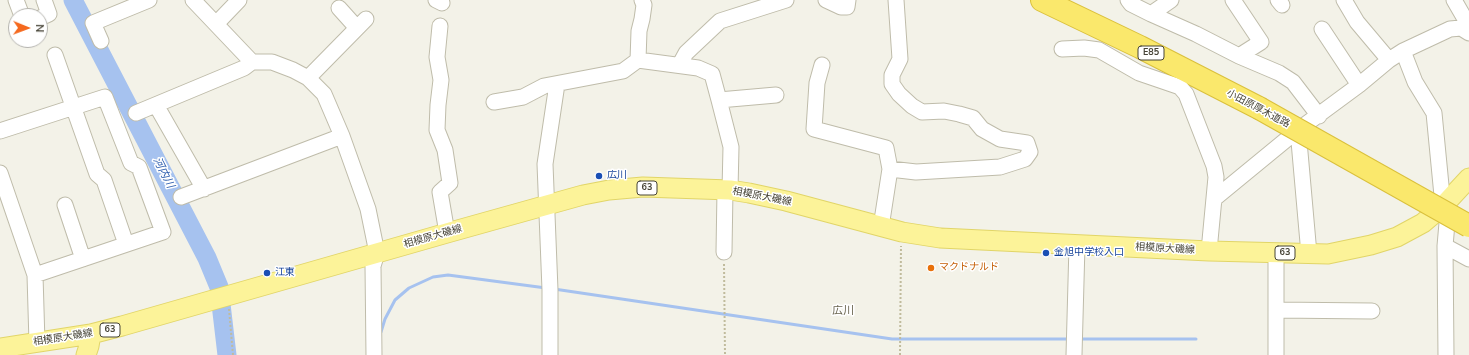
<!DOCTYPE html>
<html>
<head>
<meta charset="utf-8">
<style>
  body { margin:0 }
  #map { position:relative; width:1469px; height:355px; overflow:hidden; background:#f3f2e8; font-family:"Nunito Sans",sans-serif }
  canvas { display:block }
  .north { position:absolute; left:8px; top:8px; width:40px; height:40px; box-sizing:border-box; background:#fff; border:1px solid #b5b4af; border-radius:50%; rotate:91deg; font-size:11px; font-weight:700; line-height:16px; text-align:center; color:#474437 }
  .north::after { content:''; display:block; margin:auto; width:14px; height:18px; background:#f5691e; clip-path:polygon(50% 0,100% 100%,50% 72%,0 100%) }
</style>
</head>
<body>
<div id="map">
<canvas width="1469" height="355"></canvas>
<div class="north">N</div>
</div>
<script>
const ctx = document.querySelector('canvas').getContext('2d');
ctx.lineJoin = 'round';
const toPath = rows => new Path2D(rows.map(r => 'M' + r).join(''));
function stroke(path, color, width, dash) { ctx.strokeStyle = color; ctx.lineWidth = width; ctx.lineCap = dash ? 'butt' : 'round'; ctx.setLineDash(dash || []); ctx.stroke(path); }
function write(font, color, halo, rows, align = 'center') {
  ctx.font = font + ' "Nunito Sans","Noto Sans JP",sans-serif'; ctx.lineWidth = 3; ctx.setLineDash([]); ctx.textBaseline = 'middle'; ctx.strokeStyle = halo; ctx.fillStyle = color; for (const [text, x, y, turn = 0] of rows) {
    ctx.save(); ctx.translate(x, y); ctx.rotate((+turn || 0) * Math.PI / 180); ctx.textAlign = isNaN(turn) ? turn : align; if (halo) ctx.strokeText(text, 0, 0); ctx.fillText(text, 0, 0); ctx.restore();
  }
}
stroke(toPath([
  [554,289,892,339,1071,339],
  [381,332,385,319,395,300,409,288,433,277,448,275,546,288],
  [1078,339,1196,339]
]), '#a6c2ef', 3);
stroke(toPath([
  [73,0,207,258,219,287,227,355]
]), '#a6c2ef', 19);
const minor = toPath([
  [16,0,22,16],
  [193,0,252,62],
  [436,0,442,3],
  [826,0,841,7,847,7,848,0],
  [1128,0,1131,4,1151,14,1196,34,1239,56,1279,73,1293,82,1319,116],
  [1233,0,1261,42,1239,56],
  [1278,0,1282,5],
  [1344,0,1357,22,1389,60],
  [1454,0,1465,19,1469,21],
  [339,8,357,28],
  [1151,14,1171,0],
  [40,18,49,14,44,0],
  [216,24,239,0],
  [440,26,437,57,441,80,438,105,437,130,445,150,450,183,440,192,447,233],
  [1322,29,1359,85],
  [101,41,93,23,149,0],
  [1062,49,1084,48,1099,50,1139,73,1180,87,1186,94,1214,166,1216,177,1209,251],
  [1403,51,1415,82,1434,113,1443,206,1447,223,1445,246,1446,355],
  [55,55,97,174,104,180,126,244],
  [638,60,639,31,642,19,644,5,642,0],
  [680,64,686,53,720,21,786,0],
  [822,65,817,83,814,129,886,148,890,169,881,227],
  [308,78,366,19],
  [719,100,776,95],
  [494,102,523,97,544,86,623,71,638,60,698,68,712,74,719,100,731,147,730,190],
  [156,105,204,189],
  [136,113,244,68,252,62,272,62,293,70,308,78,324,94,342,136,368,209,377,253,373,266,374,355],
  [1298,130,1309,254],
  [0,131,105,97,131,163,139,167,163,232,35,275],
  [890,169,916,172,1000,167,1025,159,1030,152,1027,143,1000,139,982,129,973,118,959,114,944,111,922,112,912,106,899,94,892,84,892,75,900,59,896,0],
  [0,173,35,275,37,343],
  [181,197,342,136],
  [1214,199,1298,130,1359,85,1389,60,1403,51,1450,29,1461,28,1469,33],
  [65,205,83,259],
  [1445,246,1469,259],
  [724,252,725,190],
  [1276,310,1372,311],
  [550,355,550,290,545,164,557,84],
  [1074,355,1077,245],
  [1276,355,1276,253]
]);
const major = toPath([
  [0,348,91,334,122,326,447,233,583,195,609,190,643,187,730,190,749,193,786,201,902,232,940,238,1209,251,1328,254,1371,245,1397,237,1423,223,1443,206,1469,178],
  [86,355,89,346,91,334]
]);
const highway = toPath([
  [1042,0,1140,47,1259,108]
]);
stroke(minor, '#bfbcaa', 17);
stroke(major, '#e1d568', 21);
stroke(highway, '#dac03c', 24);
stroke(toPath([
  [724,264,725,355],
  [229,309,233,355],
  [900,355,901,246]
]), '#c0bb9c', 2, [2, 2]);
stroke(minor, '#fff', 15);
stroke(major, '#fcf399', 19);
stroke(highway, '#fae86c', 22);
const highwayBridge = toPath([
  [1259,108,1469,226]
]);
stroke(highwayBridge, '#dac03c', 24, []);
stroke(highwayBridge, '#fae86c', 22);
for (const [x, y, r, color] of [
  [599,176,4,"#1a4fb4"],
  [1046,253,4,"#1a4fb4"],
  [931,268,4,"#e8710a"],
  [267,273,4,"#1a4fb4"]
]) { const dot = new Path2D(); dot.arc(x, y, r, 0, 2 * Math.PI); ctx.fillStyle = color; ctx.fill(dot); stroke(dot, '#fff', 1.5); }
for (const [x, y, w] of [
  [1151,53,26],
  [647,188,20],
  [1285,253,20],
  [110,330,20]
]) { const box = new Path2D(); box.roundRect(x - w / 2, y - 7, w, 14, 3); ctx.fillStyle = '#fff'; ctx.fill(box); stroke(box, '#474437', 1); }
write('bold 9px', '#474437', null, [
  ["E85",1151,53],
  ["63",647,188],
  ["63",1285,253],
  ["63",110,330]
]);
write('10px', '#474437', '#fff', [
  ["小田原厚木道路",1258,109,28],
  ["相模原大磯線",762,197,11],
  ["相模原大磯線",433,237,-16],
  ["相模原大磯線",1165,249,3],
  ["相模原大磯線",63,338,-9]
]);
write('10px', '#164399', '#fff', [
  ["広川",607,176],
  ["金旭中学校入口",1054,253],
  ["江東",275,273]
], 'left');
write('10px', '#c56008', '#fff', [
  ["マクドナルド",939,268]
], 'left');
write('italic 11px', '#3261b0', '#fff', [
  ["河内川",163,173,63]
]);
write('11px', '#69644e', '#fff', [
  ["広川",843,311]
]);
</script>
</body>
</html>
